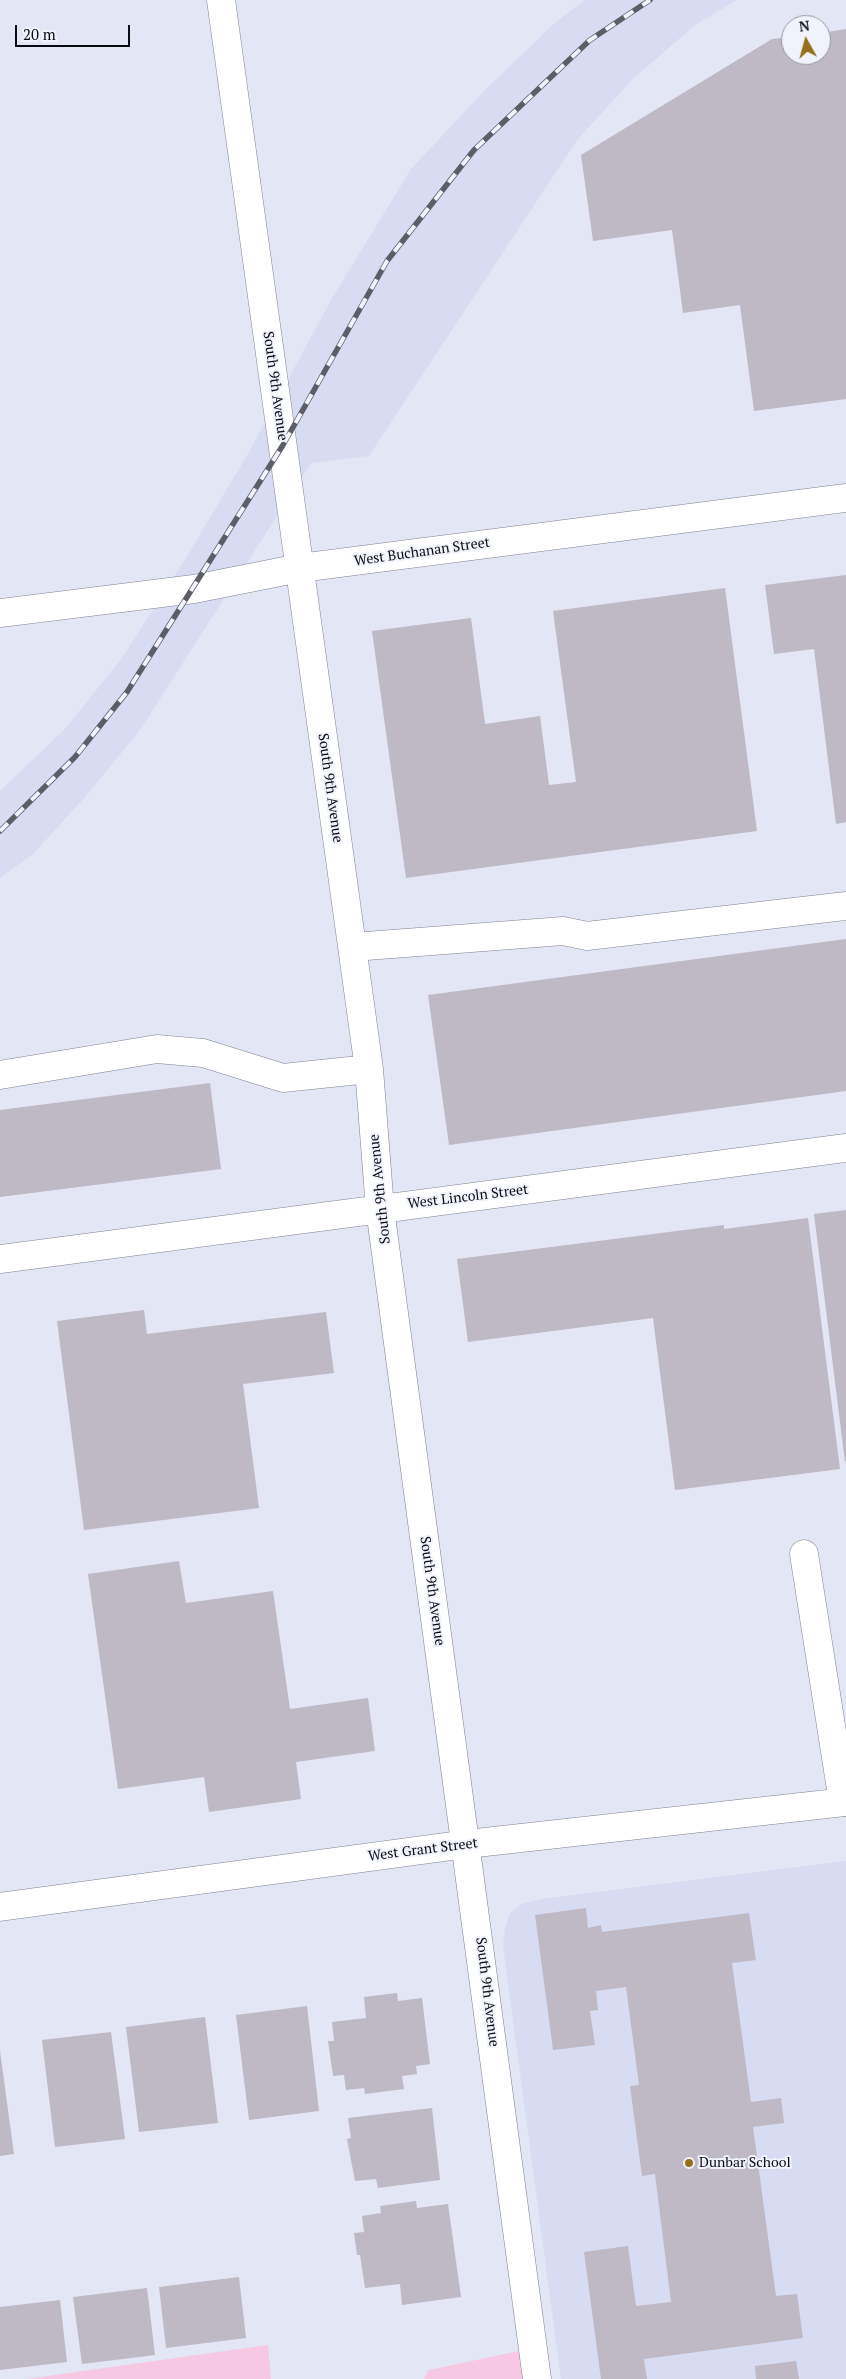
<!DOCTYPE html>
<html>
<head>
<meta charset="utf-8">
<style>
  body { margin:0 }
  #map { position:relative; width:846px; height:2379px; overflow:hidden; background:#e2e6f5; font-family:"PT Serif",serif }
  canvas { display:block }
  .north { position:absolute; left:781px; top:15px; width:50px; height:50px; box-sizing:border-box; background:#f1f3fc; border:1px solid #95969e; border-radius:50%; rotate:353deg; font-size:14px; font-weight:700; line-height:20px; text-align:center; color:#0a0b10 }
  .north::after { content:''; display:block; margin:auto; width:18px; height:22px; background:#956f19; clip-path:polygon(50% 0,100% 100%,50% 72%,0 100%) }
  .scale { position:absolute; left:15px; top:25px; width:115px; height:22px; box-sizing:border-box; border:2px solid #0a0b10; border-top:0; padding-left:6px; font-size:15px; line-height:18px; white-space:nowrap; color:#0a0b10; -webkit-text-stroke:4px #f1f3fc; paint-order:stroke }
</style>
</head>
<body>
<div id="map">
<canvas width="846" height="2379"></canvas>
<div class="north">N</div>
<div class="scale">20 m</div>
</div>
<script>
const ctx = document.querySelector('canvas').getContext('2d');
ctx.lineJoin = 'round';
function fillPath(path, color) { ctx.fillStyle = color; ctx.fill(path, 'evenodd'); }
const toPath = rows => new Path2D(rows.map(r => 'M' + r).join(''));
function stroke(path, color, width, dash) { ctx.strokeStyle = color; ctx.lineWidth = width; ctx.lineCap = dash ? 'butt' : 'round'; ctx.setLineDash(dash || []); ctx.stroke(path); }
function write(font, color, halo, rows, align = 'center') {
  ctx.font = font + ' "PT Serif",serif'; ctx.lineWidth = 4; ctx.setLineDash([]); ctx.textBaseline = 'middle'; ctx.strokeStyle = halo; ctx.fillStyle = color; for (const [text, x, y, turn = 0] of rows) {
    ctx.save(); ctx.translate(x, y); ctx.rotate((+turn || 0) * Math.PI / 180); ctx.textAlign = isNaN(turn) ? turn : align; if (halo) ctx.strokeText(text, 0, 0); ctx.fillText(text, 0, 0); ctx.restore();
  }
}
fillPath(toPath([
  [585,0,737,0,695,25,633,79,577,140,369,456,311,463,140,730,86,796,34,853,0,878,0,791,65,729,122,658,186,558,249,452,331,300,411,169,487,88,557,21],
  [846,1861,846,2379,561,2379,503,1946,505,1929,510,1913,522,1904,541,1899]
]), '#d7dcf2');
fillPath(toPath([
  [268,2345,271,2379,26,2379],
  [533,2348,537,2379,424,2379,429,2370]
]), '#f7c8e4');
fillPath(toPath([
  [846,29,846,399,754,411,740,305,683,313,672,230,593,241,581,155,772,39,791,37,791,55,821,55,821,33],
  [846,575,846,822,836,824,814,649,774,654,765,585],
  [725,588,757,831,406,878,372,631,471,618,485,724,540,716,549,785,576,782,553,611],
  [846,939,846,1091,449,1145,428,995],
  [210,1083,221,1169,0,1197,0,1110],
  [846,1210,846,1461,845,1462,814,1214],
  [808,1218,840,1469,675,1490,653,1318,468,1342,457,1259,724,1225,724,1229],
  [144,1310,147,1334,326,1312,334,1373,243,1384,259,1508,84,1530,57,1321],
  [179,1561,186,1603,273,1591,290,1709,368,1698,375,1751,296,1762,301,1799,209,1812,204,1777,118,1789,88,1574],
  [586,1908,588,1928,601,1925,602,1932,749,1913,756,1960,732,1963,751,2102,781,2098,784,2123,753,2127,776,2296,797,2294,803,2338,644,2359,647,2379,601,2379,584,2252,628,2246,636,2306,671,2302,655,2174,642,2176,630,2086,639,2085,626,1987,596,1991,598,2010,590,2011,595,2045,553,2050,535,1915],
  [397,1993,398,2001,422,1998,430,2064,416,2066,417,2074,402,2076,404,2089,365,2094,364,2088,346,2090,344,2075,333,2076,328,2041,334,2041,332,2022,366,2018,364,1997],
  [307,2006,319,2111,249,2120,236,2015],
  [205,2017,218,2123,139,2132,126,2027],
  [111,2032,125,2139,55,2147,42,2040],
  [0,2051,14,2154,0,2156],
  [432,2108,440,2180,378,2188,376,2179,355,2181,347,2139,351,2138,348,2118],
  [416,2201,417,2208,448,2204,461,2297,402,2305,400,2284,365,2288,360,2255,357,2255,354,2233,364,2232,362,2216,381,2213,380,2206],
  [239,2277,246,2338,166,2348,159,2287],
  [147,2288,155,2355,82,2364,73,2297],
  [60,2300,67,2362,0,2370,0,2307],
  [796,2361,799,2379,756,2379,755,2366]
]), '#bfb8c5');
const minor = toPath([
  [221,0,369,1069,380,1209,537,2379],
  [0,613,194,589,300,568,846,498],
  [353,947,563,931,587,936,846,906],
  [0,1075,157,1049,203,1053,283,1078,369,1069],
  [0,1259,846,1148],
  [804,1554,843,1802]
]);
const major = toPath([
  [0,1907,467,1844,846,1802]
]);
stroke(minor, '#7f8290', 29);
stroke(major, '#7f8290', 29);
stroke(minor, '#fff', 28);
stroke(major, '#fff', 28);
const rail = toPath([
  [0,831,75,757,127,692,283,445,387,261,474,150,590,40,650,0]
]);
stroke(rail, '#5c5e67', 5.5);
stroke(rail, '#f1f3fc', 4, [11]);
for (const [x, y, r, color] of [
  [689,2163,5,"#956f19"]
]) { const dot = new Path2D(); dot.arc(x, y, r, 0, 2 * Math.PI); ctx.fillStyle = color; ctx.fill(dot); stroke(dot, '#f1f3fc', 2); }
write('14px', '#0a0b10', '#f1f3fc', [
  ["South 9th Avenue",275,386,82],
  ["West Buchanan Street",422,552,-8],
  ["South 9th Avenue",330,788,82],
  ["South 9th Avenue",380,1189,-96],
  ["West Lincoln Street",468,1197,-7],
  ["South 9th Avenue",432,1591,82],
  ["West Grant Street",423,1850,-7],
  ["South 9th Avenue",487,1992,83]
]);
write('14px', '#0a0b10', '#f1f3fc', [
  ["Dunbar School",699,2163]
], 'left');
</script>
</body>
</html>
